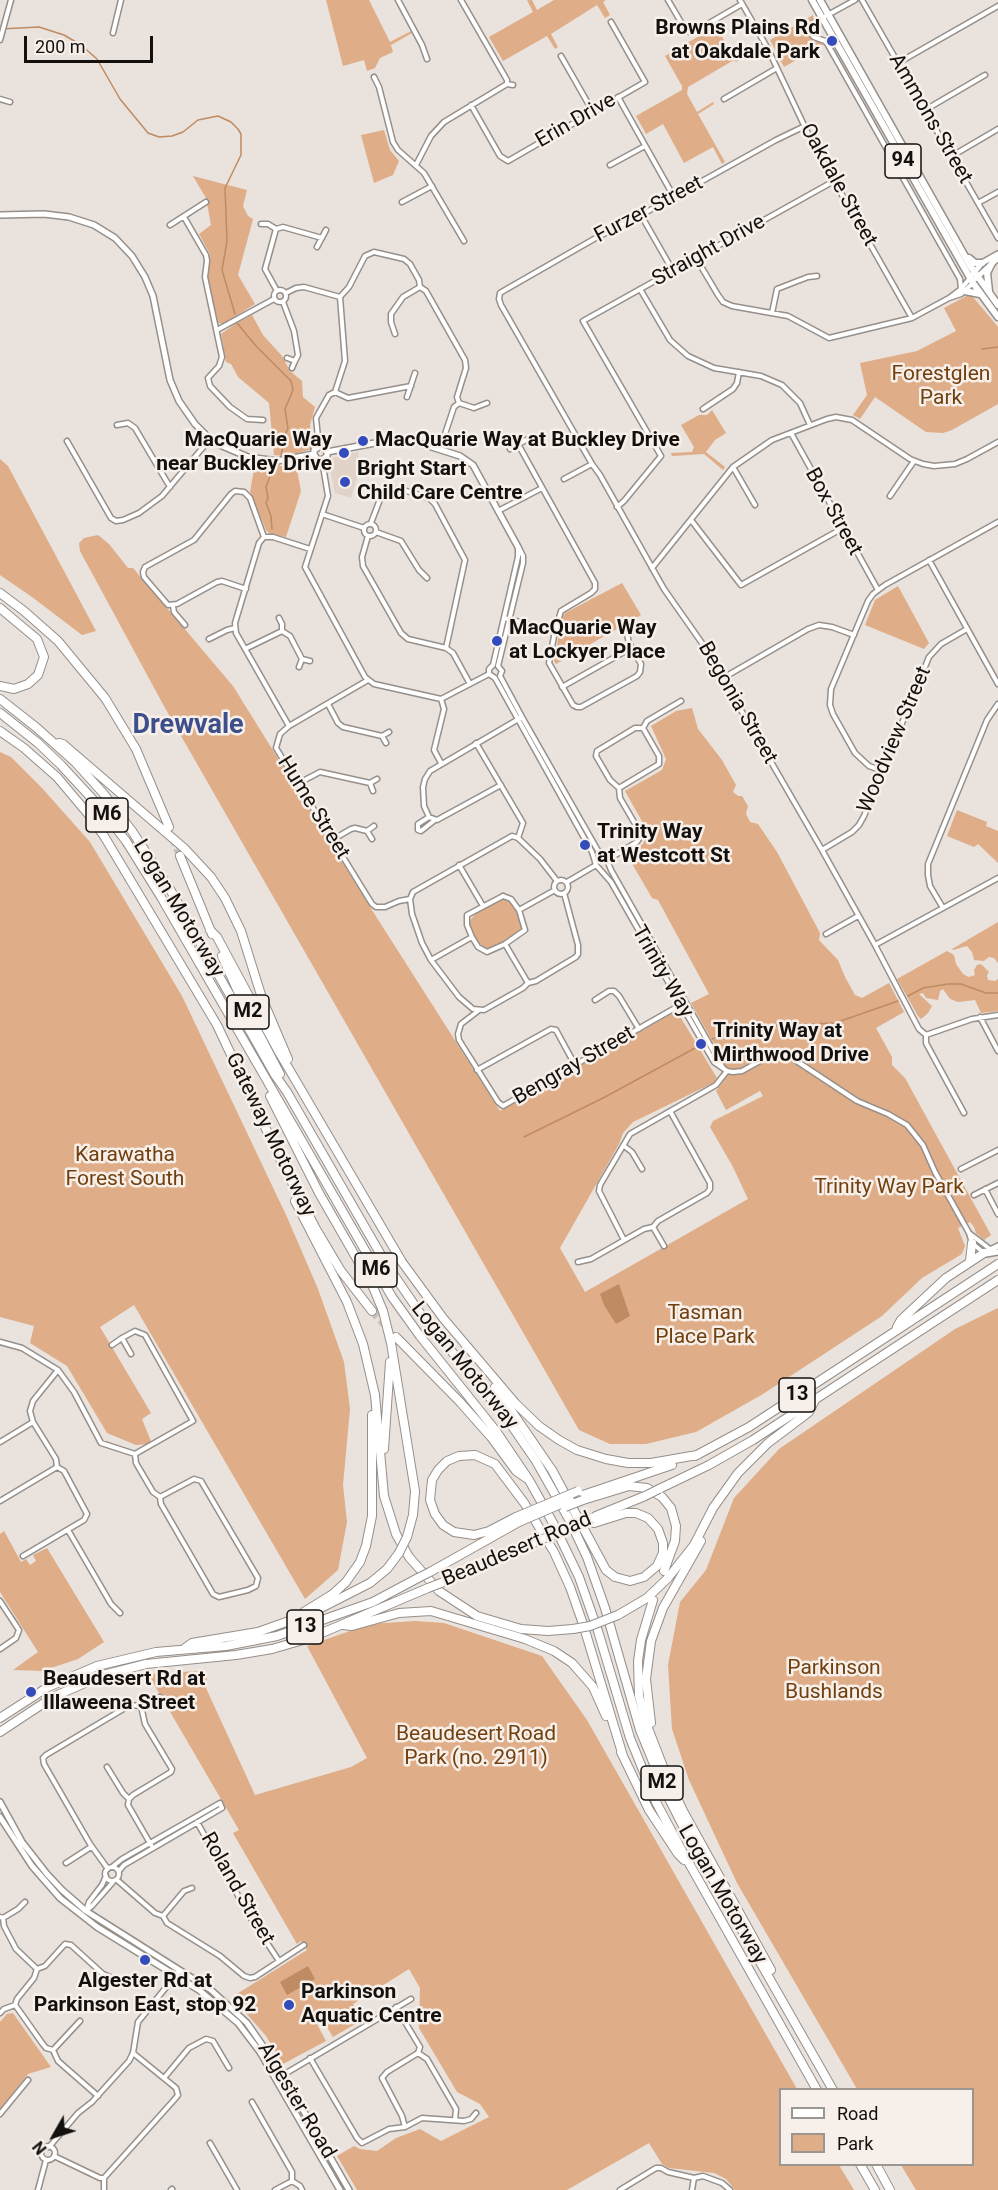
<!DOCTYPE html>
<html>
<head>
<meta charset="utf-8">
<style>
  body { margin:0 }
  #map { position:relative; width:998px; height:2190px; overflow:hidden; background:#eae2dc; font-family:Roboto,sans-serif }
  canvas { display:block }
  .legend { position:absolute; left:779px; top:2088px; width:195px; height:78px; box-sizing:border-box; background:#f7efe9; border:2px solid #9c9691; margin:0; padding:8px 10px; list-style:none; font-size:18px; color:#13100e }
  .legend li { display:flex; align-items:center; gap:12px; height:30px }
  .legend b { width:30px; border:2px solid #9c9691 }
  .north { position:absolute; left:24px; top:2106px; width:60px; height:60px; -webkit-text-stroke:4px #f7efe9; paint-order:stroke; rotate:231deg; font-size:16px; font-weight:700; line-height:24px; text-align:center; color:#13100e }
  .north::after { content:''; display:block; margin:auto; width:21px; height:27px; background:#13100e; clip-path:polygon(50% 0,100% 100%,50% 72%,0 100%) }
  .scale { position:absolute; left:24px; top:36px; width:129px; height:27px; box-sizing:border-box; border:3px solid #13100e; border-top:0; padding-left:8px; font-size:18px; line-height:21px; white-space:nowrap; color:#13100e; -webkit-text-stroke:4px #f7efe9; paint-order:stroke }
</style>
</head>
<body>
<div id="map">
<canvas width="998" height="2190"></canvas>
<ul class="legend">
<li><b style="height:8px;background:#fff"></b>Road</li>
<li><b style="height:16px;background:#dfad87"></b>Park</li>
</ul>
<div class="north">N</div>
<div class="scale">200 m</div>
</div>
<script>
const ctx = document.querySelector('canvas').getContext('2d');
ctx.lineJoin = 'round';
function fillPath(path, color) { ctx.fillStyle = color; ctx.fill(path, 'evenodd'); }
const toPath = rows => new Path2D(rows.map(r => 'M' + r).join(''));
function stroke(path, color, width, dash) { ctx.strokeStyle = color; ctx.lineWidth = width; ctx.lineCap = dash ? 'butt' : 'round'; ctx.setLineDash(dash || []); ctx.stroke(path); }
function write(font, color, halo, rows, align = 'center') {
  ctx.font = font + ' Roboto,sans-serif'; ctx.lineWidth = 5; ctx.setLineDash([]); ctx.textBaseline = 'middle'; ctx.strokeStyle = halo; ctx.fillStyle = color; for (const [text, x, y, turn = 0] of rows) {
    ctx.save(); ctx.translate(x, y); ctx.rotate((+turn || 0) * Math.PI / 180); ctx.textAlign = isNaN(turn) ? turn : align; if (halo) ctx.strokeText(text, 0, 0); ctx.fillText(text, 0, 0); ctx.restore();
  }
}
fillPath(toPath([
  [358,452,362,471,359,472,351,498,335,493,329,463,330,460,332,458]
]), '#e1d3c8');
fillPath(toPath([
  [326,0,369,0,390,42,411,31,412,33,391,45,393,52,380,58,375,68,367,71,364,60,343,66],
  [527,0,532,0,537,10,554,0,606,0,603,2,610,15,605,18,597,5,551,34,558,47,555,49,547,36,503,61,489,37,533,12],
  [813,15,814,19,810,23,807,33,814,41,821,42,823,45,784,67,770,40],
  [716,26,734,58,760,45,762,48,736,62,734,60,688,87,687,94,697,112,713,102,714,104,698,114,725,162,722,164,713,147,684,163,663,124,646,134,636,116,682,90,682,86,665,56],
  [384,130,390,150,399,161,393,175,374,183,361,135],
  [193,176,247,190,243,206,248,216,253,219,238,275,255,304,223,324,218,323,208,277,210,254,199,234,211,225,206,198],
  [968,295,973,297,998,327,998,404,952,430,943,433,926,432,875,397,860,419,853,415,867,395,860,363,917,351,956,331,944,308],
  [252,315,263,335,282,356,290,371,302,381,303,397,315,407,310,425,313,447,309,450,286,456,274,455,269,403,238,377,231,364,226,362,221,334,235,324],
  [712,410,726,433,715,440,706,452,725,467,723,470,704,454,672,456,671,453,692,452,694,447,681,425,699,415,707,415],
  [0,459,8,466,96,631,82,635,32,597,0,575],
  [255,464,269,467,296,465,301,491,286,537,270,534,266,530,250,492],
  [98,535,109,544,128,568,133,568,233,686,377,918,500,1111,673,1013,678,1013,717,1078,713,1083,633,1122,623,1133,619,1144,560,1248,585,1292,748,1199,733,1167,710,1127,713,1121,763,1096,760,1091,726,1110,716,1091,730,1073,719,1057,719,1053,691,1003,709,994,658,900,652,898,627,855,643,844,648,832,625,791,662,770,666,759,651,726,676,711,692,708,698,729,722,760,736,785,733,792,738,796,742,796,748,806,746,814,750,822,758,824,777,852,820,933,819,940,838,960,845,977,855,995,862,998,889,983,904,1012,876,1028,892,1057,892,1065,905,1078,991,1235,984,1240,976,1233,974,1227,970,1222,958,1228,965,1246,962,1254,922,1278,882,1316,763,1394,696,1432,646,1444,610,1444,579,1430,165,708,80,551,79,543,84,538],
  [622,583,641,615,556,664,554,661,562,618,565,613],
  [898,586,929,643,924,649,865,625,875,600],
  [0,752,11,757,42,788,90,842,182,996,287,1217,318,1289,344,1362,350,1409,343,1485,347,1522,338,1570,305,1599,134,1305,100,1327,151,1413,142,1419,152,1444,136,1445,107,1433,67,1366,30,1343,34,1326,0,1317],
  [957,810,987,822,986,826,998,831,998,863,978,844,974,847,947,836],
  [501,899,508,900,516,909,523,926,522,929,518,934,489,950,486,950,475,938,469,922,475,914],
  [998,922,998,963,994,958,989,957,984,961,974,960,972,952,967,946,953,950,952,949],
  [947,951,954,955,956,964,963,974,969,977,975,975,974,970,977,965,981,964,989,972,987,975,988,980,995,981,998,979,998,1011,981,1013,975,1000,958,1002,950,999,943,989,940,991,938,1000,926,998,923,993,919,994,932,1006,928,1013,921,1019,918,1016,897,979],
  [998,1308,998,2190,916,2190,901,2165,972,2164,972,2090,857,2089,737,1883,689,1780,672,1729,668,1665,680,1602,706,1570,734,1498,779,1449,955,1329],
  [4,1531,21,1562,26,1559,30,1565,36,1561,33,1555,47,1548,104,1642,78,1659,42,1671,13,1670,38,1652,0,1592,0,1534],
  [415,1621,444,1623,542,1656,587,1720,797,2089,780,2090,780,2164,839,2165,854,2190,735,2190,726,2179,714,2173,669,2168,662,2164,649,2143,567,2190,357,2190,337,2156,354,2146,360,2149,377,2151,396,2138,420,2129,441,2141,489,2117,480,2104,457,2092,419,2028,420,1988,409,1969,353,2004,362,2020,333,2037,323,2021,317,2024,326,2041,283,2064,266,2036,232,1997,307,1950,301,1941,297,1944,233,1833,239,1830,148,1674,199,1671,205,1674,207,1678,206,1688,255,1795,351,1767,367,1758,307,1646,370,1624],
  [13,2013,51,2067,28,2074,0,2110,0,2022,7,2014]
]), '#dfad87');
fillPath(toPath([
  [619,1284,630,1316,616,1324,604,1305,600,1294],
  [308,1966,315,1979,287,1995,280,1982]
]), '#bf8b62');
stroke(toPath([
  [0,29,39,27,64,35,81,45,97,59,120,99,148,133,159,137,172,136,183,132,198,120,218,116,231,122,238,129,241,134,241,155,225,188,227,241,222,270,235,314],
  [237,323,256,346,291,381,293,390,285,409,288,428,284,437,281,457],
  [982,349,998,347],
  [272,529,271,516,266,503,268,498,266,487,270,476,279,465],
  [908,996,923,988,948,984,961,984,986,993,998,993],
  [712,1039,743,1027,835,1023,898,1001],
  [524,1137,605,1097,697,1047]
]), '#bf8b62', 1.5);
stroke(toPath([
  [173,837,180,856],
  [372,1311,387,1327]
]), '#cac2bd', 8, [8, 4]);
const street = toPath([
  [398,0,422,45,427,59],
  [668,0,685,29,689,32,694,32,742,4],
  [740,0,768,49,812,142,912,318],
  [855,0,813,23,811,26,811,34,814,37,825,41,828,45,960,279,961,289],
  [862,0,998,238],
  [113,33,121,0],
  [0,40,11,0],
  [561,56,593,112],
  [898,63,998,6],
  [374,77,379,87,393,142,398,150,424,173,464,241],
  [507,84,513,85],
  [618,97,674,197],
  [0,99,10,102],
  [724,99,777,68],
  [471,105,500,156,508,161,645,82,611,22],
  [925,110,985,75],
  [805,126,776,140,641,215,594,239,505,290,500,293,499,299,501,305,592,464,600,475,664,589,704,646,822,850,875,945,919,1029,926,1035,926,1043,964,1113],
  [952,156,998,129],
  [416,165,431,136,444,122,507,84,507,80,461,0],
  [610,165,645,146],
  [402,202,432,186],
  [978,203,998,192],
  [641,215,673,271],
  [184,217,206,255,207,261,205,277,222,357,219,366,208,378,210,386,230,407,247,419,263,420],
  [261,224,268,224,276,229],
  [170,225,206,202],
  [317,247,326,230],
  [696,258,718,295,723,302,732,306,788,316,829,338,912,318,949,298,961,289,970,278],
  [640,289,670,340,688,356,714,368,761,376,782,385,800,403,810,425],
  '274 296a6 6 0 1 1 12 0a6 6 0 1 1-12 0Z',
  [277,291,265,269,276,229,283,227,322,238],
  [286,293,296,288,304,287,340,297],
  [949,298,961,294,973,283],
  [283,302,294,331,298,355,295,361],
  [772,313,777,289,808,277,817,276],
  [217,330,274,299],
  [395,334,391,322,391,314,403,297,420,287],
  [287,358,295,361,292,368],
  [335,392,348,398,411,386],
  [407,397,415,373],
  [459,403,474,408,487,403],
  [703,409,733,389,737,383,739,372],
  [117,425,128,423,135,428,170,487],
  [791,433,878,590],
  [67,441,111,518,116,521,123,520,139,513,162,496,210,439],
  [518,444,595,583,595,589,591,593,561,611,555,631],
  [319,447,316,418,329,395,335,392,345,361,340,297,349,287,365,256,374,252,404,259,410,264,419,280,420,287,426,291,465,360,466,368,457,397,459,403,454,407,440,449],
  [510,449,526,440],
  [322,460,328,496,305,567,365,677,374,684,441,699,489,674],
  [733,467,755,505],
  [564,479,592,464],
  [890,496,914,461],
  [617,507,624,501,661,456,583,321,834,181],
  [498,511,542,488],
  [322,514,364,528],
  [691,520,741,585,843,528],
  '364 530a6 6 0 1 1 12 0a6 6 0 1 1-12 0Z',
  [376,532,401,541,419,570,427,578],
  [368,536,362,557,363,566,401,633,408,639,446,648,465,560,435,504,429,498,400,489,386,491,382,494,371,523],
  [929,560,998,684],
  [652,568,733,467,772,440,827,419,836,417,852,420,910,459,923,464,934,466,955,464,967,459,998,442],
  [246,589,222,581,217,582,177,604,168,605,144,577,143,572,145,567,194,540,231,494,235,491,244,492,250,498,264,537],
  [173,606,174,612,185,625],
  [279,618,282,624,282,631],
  [504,618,555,631,549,663,573,705,577,707,581,707,637,676,640,672,641,664,629,643,627,634],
  [209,639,227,630,235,628],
  [446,648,453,653,470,684],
  [245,649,282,631,290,636,302,659],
  [498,666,502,671,500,676,522,717,597,849,607,860,611,870,723,1068],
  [498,666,523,563,523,556,519,548],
  [299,667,302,659,310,661],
  [489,674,495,678,592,852,596,865],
  [489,674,489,669,493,665,518,557,518,547],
  [723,678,808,629,819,625,832,627,854,635],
  [368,680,289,726,280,734,276,748,372,904,376,907,385,907,399,901,410,899],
  [562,687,631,648],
  [328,704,338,723,343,727,382,736],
  [289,726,236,633,235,623,259,543,264,537,273,537,310,549],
  [386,743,382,736,389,732],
  [476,743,523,823,518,838],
  [441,763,434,750,444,709,441,699],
  [883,771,869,766,855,753,833,714,830,705,831,689,868,601,873,594,885,585,998,522],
  [297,784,320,772,370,783],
  [501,785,437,820,429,817,424,806,423,787,425,779,430,771,522,717],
  [619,788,659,764,659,756,643,728,647,721,681,701],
  [619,788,610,780,596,756,597,751,635,728,643,728],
  [373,791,370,783,377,779],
  [429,817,418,824,418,830,421,831,435,820],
  [372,839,367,831,374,826],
  [332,840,351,829,355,828,367,831],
  [822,850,852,832,859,825,864,816,929,657,941,644,967,629],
  [607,860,637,842,640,837,638,829,620,798,619,788],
  [459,865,483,906],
  [596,865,611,882,714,1062,727,1071,733,1072,742,1071,769,1056,783,1054,789,1056,857,1101,888,1114,907,1125,923,1145,935,1172,969,1233,972,1243,984,1253],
  '554 887a7 7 0 1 1 14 0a7 7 0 1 1-14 0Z',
  [557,881,540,859,518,838,512,836,413,892,410,899,412,914,422,943,431,960,459,997,473,1009,484,1010,523,988,528,983,536,981,576,957,578,954,578,945,564,893],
  [567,882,596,865],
  [503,896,511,899,519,910,525,930,505,944,487,952,478,947,472,937,467,925,467,915,503,896],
  [943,908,930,886,928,875,928,864,987,720,998,704],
  [519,910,555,890],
  [826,934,858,916],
  [505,944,528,983],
  [875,945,998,878],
  [431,960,472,937],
  [595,1000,609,991,614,991,619,996,639,1029],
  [478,1011,461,1024,458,1034,459,1040,498,1102,503,1106,682,1004],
  [980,1017,998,1051],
  [926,1035,972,1019,998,1015],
  [477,1070,551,1029,556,1030,575,1065],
  [624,1146,632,1152,642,1169],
  [961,1169,998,1150],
  [985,1189,998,1214],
  [974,1195,998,1183],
  [653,1227,664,1246],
  [969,1233,990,1249],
  [624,1240,599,1191,600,1185,630,1134,716,1085,727,1071],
  [578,1262,591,1259,644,1229,653,1227,658,1221,707,1193,710,1189,710,1183,670,1111],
  [0,1342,22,1348,58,1370,74,1392,101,1443,135,1454,193,1421,145,1335,135,1331,122,1338],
  [112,1345,122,1338,131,1354],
  [0,1442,33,1422],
  [135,1454,136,1463,153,1492,160,1497,161,1504,213,1594,219,1597,248,1590,256,1586,258,1578,201,1481,194,1479,160,1497],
  [0,1501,57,1467],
  [68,1530,111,1604,120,1613],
  [23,1556,84,1520,87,1514,64,1471,57,1467,56,1459,33,1422,30,1411,33,1401,58,1370],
  [0,1601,19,1630,16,1638,0,1649],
  [107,1767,123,1793,129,1799],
  [197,1822,250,1917,279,1961],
  [151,1845,128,1805,129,1799,133,1795,171,1772,172,1769,145,1724,141,1706,149,1700,160,1697],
  [66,1863,91,1847],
  '105 1874a7 7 0 1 1 14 0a7 7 0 1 1-14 0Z',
  [112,1867,122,1859,220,1803,222,1808,124,1865,119,1871],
  [108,1869,90,1844,44,1764,43,1758,46,1755,130,1705,141,1706],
  [117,1880,155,1913,163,1916,167,1923,220,1956,244,1976,250,1978,255,1977,304,1945],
  [86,1911,89,1902,102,1885,106,1876],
  [86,1911,92,1906,113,1882],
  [163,1916,184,1891,192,1888],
  [0,1917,3,1918,4,1926,16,1949,37,1969,34,1978,17,1999,15,2005,18,2009,42,2043,46,2048,53,2050,58,2061,98,2096],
  [3,1918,18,1909,25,1902],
  [37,1969,45,1966,65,1944,71,1945,103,1974,110,1977],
  [396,2007,420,2047,418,2053],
  [0,2013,4,2009,15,2005],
  [53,2050,80,2021],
  [418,2053,427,2059,456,2109,455,2120],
  [310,2058,357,2138,362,2143,389,2129,405,2127,422,2118,464,2121,471,2119,476,2113],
  [283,2075,411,1999],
  [164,2078,189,2048,206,2039,213,2041,229,2068],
  [252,2102,292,2172,292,2181],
  [0,2114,28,2080],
  [405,2127,402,2116,382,2078,387,2072,418,2053],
  [210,2143,237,2190],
  '41 2153a7 7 0 1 1 14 0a7 7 0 1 1-14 0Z',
  [49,2147,78,2113,92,2102,129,2061,133,2053,138,2022,180,1970],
  [54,2156,100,2178,104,2178,174,2100,178,2095,176,2088,133,2053],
  [104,2178,104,2190],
  [38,2190,46,2160],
  [171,2190,172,2189],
  [275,2190,292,2181,300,2186,302,2190],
  [620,2190,656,2168,661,2168,668,2172,694,2178,703,2176,722,2183,730,2190],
  [692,2190,694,2178]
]);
const secondary = toPath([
  [0,215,44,214,69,217,94,225,115,238,132,256,145,277,153,296,170,380,179,401,195,424,210,439,220,445,248,457,277,461,314,454],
  [972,275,982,263,998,254],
  [975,279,998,258],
  [327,452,391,440,401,440,413,441,460,456,473,465,518,547],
  [314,454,317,459,322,460,327,456,327,452],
  [314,454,314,450,319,447,323,447,327,452],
  [984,1253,998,1246],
  [986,1254,998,1252],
  [0,1802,22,1842,47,1874,62,1890,86,1911,211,1990,247,2023,283,2075,349,2190],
  [0,1817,32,1866,60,1898,97,1927,199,1990,238,2023,260,2052,340,2190]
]);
const primary = toPath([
  [812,0,973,283,998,317],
  [820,0,971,267,998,305],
  [969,258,975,263,982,263],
  [965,291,980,294],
  [989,291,987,273,992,263]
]);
const highway = toPath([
  [0,593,24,611,58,641,105,698,136,749,169,827],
  [0,608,37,639,44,657,38,675,28,684,14,689,0,686],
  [0,699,37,728,75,762,103,793,132,831,171,891,275,1075,287,1092,385,1262,420,1313,505,1416,536,1461,570,1521,587,1557,605,1608,640,1730,665,1791,686,1832,833,2090],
  [0,713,38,743,61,765,97,804,126,841,161,897,392,1297,420,1336,496,1431,529,1480,553,1523,579,1577,598,1631,630,1738,656,1802,681,1849,817,2090],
  [0,731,24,748,57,777,89,815,104,836,217,1025,283,1165,316,1229,341,1271,372,1311],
  [59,743,63,744,184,848,211,877,225,898,241,931,262,998,288,1059],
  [180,856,212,934],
  [210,930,217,937,279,1052,402,1262,443,1318,516,1404,539,1426,559,1440,577,1450,606,1459,628,1463,651,1463,697,1455],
  [222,956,245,1007,280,1074],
  [270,1096,319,1193,373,1287,383,1311,391,1343,415,1491,413,1515,407,1537],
  [295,1201,347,1302,363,1344,375,1395,384,1496,396,1534,409,1557,439,1591,477,1616,521,1629,548,1631,573,1629],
  [970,1261,972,1243],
  [897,1327,901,1320,946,1278,984,1253],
  [396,1337,460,1402,491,1437,516,1471,526,1478],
  [495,1387,552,1470,606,1570,615,1577,630,1581,644,1577,657,1566,663,1553,663,1543,658,1529,648,1518,636,1513,626,1513,594,1523],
  [384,1449,390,1362],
  [695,1456,749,1427,998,1264],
  [659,1489,709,1465,753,1440,998,1280],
  [580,1496,672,1465],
  [583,1500,629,1486,647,1488,662,1497,671,1508,676,1526,675,1541,664,1571],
  [596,1516,645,1496],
  [516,1517,489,1531,474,1535,454,1532,443,1525,435,1514,430,1500,432,1480,438,1470,447,1461,459,1456,475,1455,495,1464,525,1504,554,1552,570,1587,583,1624,623,1756],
  [430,1572,519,1522],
  [441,1583,531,1544],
  [653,1600,641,1640,638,1661,639,1696,646,1723,667,1777,683,1811,771,1970],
  [317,1610,370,1583,387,1569,399,1553],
  [618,1615,647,1598,668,1578,694,1545,713,1508,738,1473,768,1443,809,1412,814,1402],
  [299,1617,304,1612,333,1594,346,1582,360,1562,366,1546,372,1516,372,1415],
  [343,1625,352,1626,399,1613,431,1611,525,1639,554,1651,572,1663,593,1687,606,1716],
  [185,1648,192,1643,258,1632,303,1616],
  [0,1718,48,1687,97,1666,156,1652,226,1646,277,1636,373,1602,418,1578],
  [651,1723,646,1679,651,1641,663,1608,701,1541],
  [0,1732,53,1697,103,1675,146,1664,236,1655,272,1649,310,1638,428,1588],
  [621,1752,649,1810,678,1854,684,1860],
  [860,2164,875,2190],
  [876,2164,890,2190]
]);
stroke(street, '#968f8a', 7);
stroke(secondary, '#968f8a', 8);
stroke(primary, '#968f8a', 9);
stroke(highway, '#968f8a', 10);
stroke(street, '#fff', 4);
stroke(secondary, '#fff', 5);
stroke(primary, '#fff', 6);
stroke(highway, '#fff', 8);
const highwayBridge = toPath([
  [645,1496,659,1489],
  [565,1507,583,1500],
  [516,1517,578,1491],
  [519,1522,570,1500],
  [531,1544,592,1518],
  [399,1553,407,1537],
  [418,1578,430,1572],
  [428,1588,441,1583],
  [573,1629,590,1626,618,1615]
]);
stroke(highwayBridge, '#968f8a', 10, []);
stroke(highwayBridge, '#fff', 8);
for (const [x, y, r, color] of [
  [832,41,6,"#344bbc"],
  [363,441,6,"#344bbc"],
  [344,453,6,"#344bbc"],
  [345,482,6,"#344bbc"],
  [497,641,6,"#344bbc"],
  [585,845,6,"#344bbc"],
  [701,1044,6,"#344bbc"],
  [31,1692,6,"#344bbc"],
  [145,1960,6,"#344bbc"],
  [289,2005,6,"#344bbc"]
]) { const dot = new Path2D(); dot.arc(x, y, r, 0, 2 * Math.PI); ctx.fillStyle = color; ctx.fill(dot); stroke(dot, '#f7efe9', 2); }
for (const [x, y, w] of [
  [903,161,36],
  [107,815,42],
  [248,1012,42],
  [376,1270,42],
  [797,1395,36],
  [305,1627,36],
  [662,1783,42]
]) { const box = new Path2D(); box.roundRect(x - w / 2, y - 17, w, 34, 4.5); ctx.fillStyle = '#f7efe9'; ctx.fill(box); stroke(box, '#13100e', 1.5); }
write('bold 20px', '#13100e', null, [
  ["94",903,161],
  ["M6",107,815],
  ["M2",248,1012],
  ["M6",376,1270],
  ["13",797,1395],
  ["13",305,1627],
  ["M2",662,1783]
]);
write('bold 21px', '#13100e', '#f7efe9', [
  ["Browns Plains Rd",820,29,"right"],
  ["at Oakdale Park",820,53,"right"],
  ["MacQuarie Way",332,441,"right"],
  ["near Buckley Drive",332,465,"right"],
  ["MacQuarie Way at Buckley Drive",375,441],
  ["Bright Start",357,470],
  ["Child Care Centre",357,494],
  ["MacQuarie Way",509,629],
  ["at Lockyer Place",509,653],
  ["Trinity Way",597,833],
  ["at Westcott St",597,857],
  ["Trinity Way at",713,1032],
  ["Mirthwood Drive",713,1056],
  ["Beaudesert Rd at",43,1680],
  ["Illaweena Street",43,1704],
  ["Algester Rd at",145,1982,"center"],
  ["Parkinson East, stop 92",145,2006,"center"],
  ["Parkinson",301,1993],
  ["Aquatic Centre",301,2017]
], 'left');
write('21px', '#13100e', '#f7efe9', [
  ["Ammons Street",930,119,60],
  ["Erin Drive",576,121,-30],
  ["Oakdale Street",838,185,61],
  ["Furzer Street",649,210,-28],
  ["Straight Drive",709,251,-29],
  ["Box Street",833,512,61],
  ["Begonia Street",737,703,60],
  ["Woodview Street",895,740,-67],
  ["Hume Street",313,808,58],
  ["Logan Motorway",178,909,59],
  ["Trinity Way",662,972,60],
  ["Bengray Street",574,1066,-30],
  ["Gateway Motorway",270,1135,64],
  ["Logan Motorway",464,1366,51],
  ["Beaudesert Road",517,1550,-23],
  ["Roland Street",237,1889,60],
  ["Logan Motorway",722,1895,60],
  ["Algester Road",296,2101,59]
]);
write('21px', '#72400e', '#f7efe9', [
  ["Forestglen",941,375],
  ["Park",941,399],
  ["Karawatha",125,1156],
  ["Forest South",125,1180],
  ["Trinity Way Park",889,1188],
  ["Tasman",705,1314],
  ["Place Park",705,1338],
  ["Parkinson",834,1669],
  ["Bushlands",834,1693],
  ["Beaudesert Road",476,1735],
  ["Park (no. 2911)",476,1759]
]);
write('bold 27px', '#3d4f8b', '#f7efe9', [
  ["Drewvale",188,726]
]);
</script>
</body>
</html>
